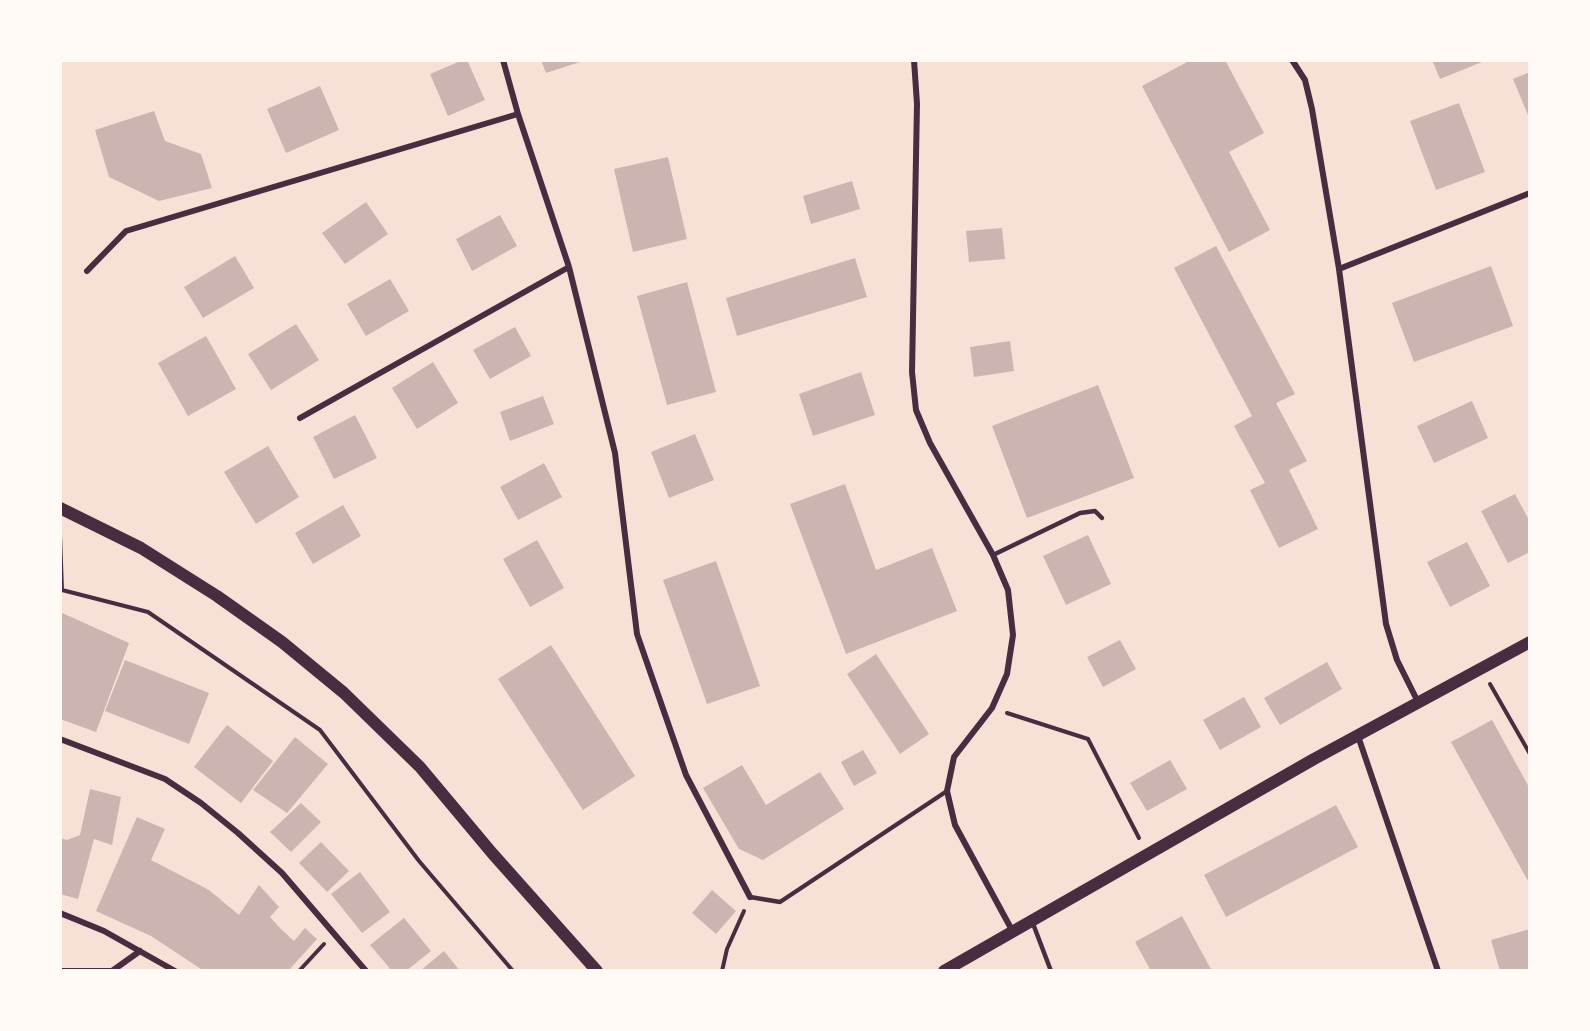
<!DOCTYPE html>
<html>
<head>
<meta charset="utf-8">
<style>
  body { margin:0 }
  #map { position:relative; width:1590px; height:1031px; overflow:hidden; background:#f7e1d7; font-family:Barlow,sans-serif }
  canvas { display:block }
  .frame { position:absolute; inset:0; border:62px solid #fffaf5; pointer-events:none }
</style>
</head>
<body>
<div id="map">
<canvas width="1590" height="1031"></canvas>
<div class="frame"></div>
</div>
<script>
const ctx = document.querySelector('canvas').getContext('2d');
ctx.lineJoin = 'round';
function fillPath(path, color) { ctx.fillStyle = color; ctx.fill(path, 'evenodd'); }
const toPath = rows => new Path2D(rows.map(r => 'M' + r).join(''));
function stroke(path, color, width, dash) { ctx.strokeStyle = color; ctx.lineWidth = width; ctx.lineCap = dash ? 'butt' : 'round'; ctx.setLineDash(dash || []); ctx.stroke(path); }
fillPath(toPath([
  [463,60,467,60,485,100,448,116,430,74],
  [541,60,586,60,546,73],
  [1191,60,1225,60,1264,133,1229,152,1270,230,1229,252,1142,86],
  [1432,60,1487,60,1440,79],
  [1530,72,1530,120,1513,79],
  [320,86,339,130,286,153,267,109],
  [1459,103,1485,172,1436,190,1410,121],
  [154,111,165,141,201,154,212,188,159,201,109,177,95,130],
  [668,157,687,239,633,252,614,169],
  [852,181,860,209,811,224,803,196],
  [366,202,388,234,345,264,322,233],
  [500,215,517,246,472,271,456,239],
  [1002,228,1005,259,969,262,966,231],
  [1216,246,1295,394,1276,403,1307,461,1289,470,1318,529,1279,548,1250,490,1265,483,1234,426,1252,416,1174,268],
  [235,256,254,288,203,318,184,287],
  [855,258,867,297,737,336,726,298],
  [1491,266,1513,326,1414,362,1392,303],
  [390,279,409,311,366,336,347,304],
  [687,282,716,392,667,405,637,296],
  [296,324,319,360,271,390,248,354],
  [515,327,531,356,490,379,473,350],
  [206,336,236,389,188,416,158,363],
  [1010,341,1014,371,974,377,970,347],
  [433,362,458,403,417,429,392,388],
  [861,372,875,415,813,436,799,394],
  [1098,385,1134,478,1027,518,992,426],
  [543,396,554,424,510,441,500,412],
  [1472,401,1488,438,1434,463,1417,426],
  [355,415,377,458,334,479,313,437],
  [695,434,714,480,669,498,651,452],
  [268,446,299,497,256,524,224,472],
  [544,463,562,497,518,520,500,487],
  [845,484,876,570,932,548,957,611,846,654,790,504],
  [1515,494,1530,522,1530,552,1508,563,1481,511],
  [343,505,361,536,313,564,295,533],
  [1088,535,1111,584,1066,605,1043,556],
  [537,540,564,588,530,607,503,559],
  [1467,542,1490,586,1450,607,1427,562],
  [716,561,760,686,707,704,663,580],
  [60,612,129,643,96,732,60,719],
  [1120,640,1136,669,1103,687,1087,657],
  [551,645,635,776,583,810,498,679],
  [876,654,929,734,900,754,847,674],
  [125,660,209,693,189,744,105,711],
  [1327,662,1342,689,1280,725,1264,698],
  [1244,697,1261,727,1220,750,1203,720],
  [1492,720,1530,789,1530,880,1528,881,1451,742],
  [227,725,273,761,241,803,194,767],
  [295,737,328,764,287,813,253,790],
  [863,750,877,773,854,786,841,762],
  [1170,760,1187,789,1147,811,1130,783],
  [742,765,766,805,820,772,844,809,763,860,739,849,703,788],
  [90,789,121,797,112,845,94,839,78,899,60,894,60,838,67,840,80,835],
  [301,803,321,822,291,852,270,832],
  [1336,805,1358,847,1226,917,1204,875],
  [137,817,165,829,151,860,209,890,239,915,259,885,279,907,270,917,281,929,294,941,305,928,317,939,288,971,204,971,151,936,96,911],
  [321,842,349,871,327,892,299,863],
  [360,872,390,912,362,933,331,894],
  [712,890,736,911,716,934,692,913],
  [1182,916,1212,971,1151,971,1135,942],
  [404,918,431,951,406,971,392,971,370,945],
  [1530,929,1530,971,1500,971,1491,940],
  [444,951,460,971,420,971]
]), '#ccb4b1');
stroke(toPath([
  [60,534,62,590,148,612,320,730,419,861,513,971],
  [1490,684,1530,754],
  [1007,713,1088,739,1139,838],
  [299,971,324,944],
  [722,971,727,949,744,911]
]), '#4a2c40', 4);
stroke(toPath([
  [993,555,1080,513,1095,511,1102,518],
  [750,897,780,902,947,791],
  [1032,921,1051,971]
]), '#4a2c40', 4.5);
stroke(toPath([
  [503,60,518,114,569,267,615,453,637,634,686,775,750,897],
  [914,60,917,104,912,372,916,410,930,443,993,555,1008,590,1013,635,1007,674,992,708,954,757,947,791,955,825,1013,932],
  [1292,60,1305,80,1312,109,1339,269,1386,624,1397,660,1418,702],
  [1339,269,1530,193],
  [87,271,126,231,518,114],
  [300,418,569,267],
  [1358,736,1438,971],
  [60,739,165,779,201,803,238,833,282,873,366,971],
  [60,913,104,931,175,971],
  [60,971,112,971,140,951]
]), '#4a2c40', 6);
stroke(toPath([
  [60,508,141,548,217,596,282,642,344,693,420,767,492,853,597,971],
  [944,971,1314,759,1530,642]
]), '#4a2c40', 12);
</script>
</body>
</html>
